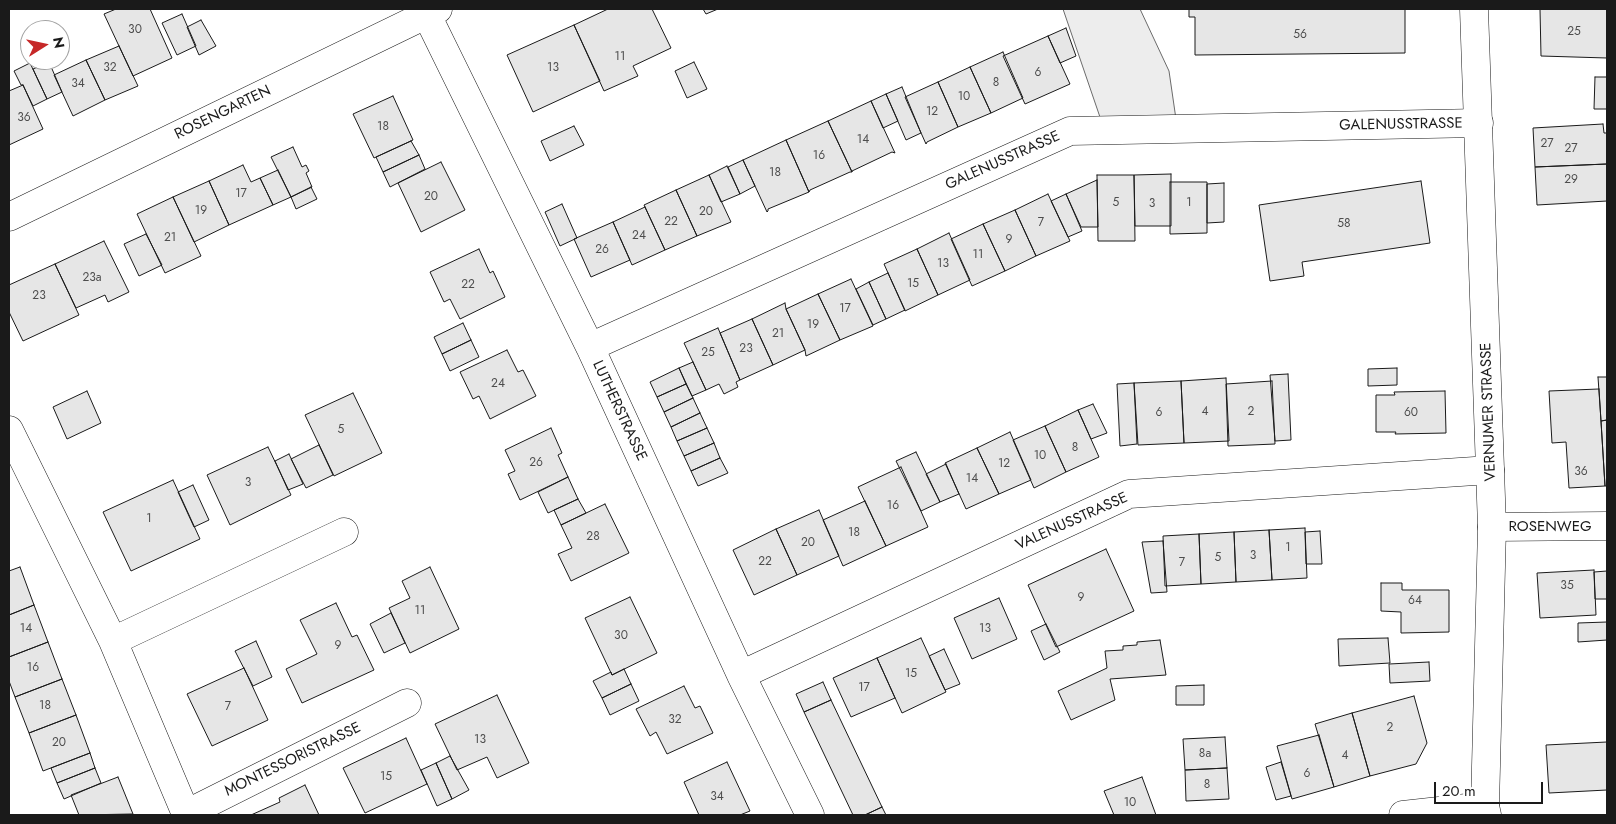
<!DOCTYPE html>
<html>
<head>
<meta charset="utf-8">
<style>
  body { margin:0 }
  #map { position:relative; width:1616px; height:824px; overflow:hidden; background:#fff; font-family:Jost,sans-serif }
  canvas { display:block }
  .frame { position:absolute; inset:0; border:10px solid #1a1a1a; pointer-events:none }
  .north { position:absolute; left:20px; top:20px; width:50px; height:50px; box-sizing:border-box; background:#fff; border:1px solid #a3a3a3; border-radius:50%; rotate:80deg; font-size:14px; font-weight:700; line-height:20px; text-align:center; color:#1a1a1a }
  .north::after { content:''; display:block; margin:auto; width:18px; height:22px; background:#c62828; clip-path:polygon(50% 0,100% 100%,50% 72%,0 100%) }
  .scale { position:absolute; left:1434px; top:782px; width:109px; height:22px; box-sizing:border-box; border:2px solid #1a1a1a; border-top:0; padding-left:6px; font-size:15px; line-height:18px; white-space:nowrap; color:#1a1a1a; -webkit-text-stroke:4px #fff; paint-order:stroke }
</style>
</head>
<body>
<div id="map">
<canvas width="1616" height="824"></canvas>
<div class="frame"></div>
<div class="north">N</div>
<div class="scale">20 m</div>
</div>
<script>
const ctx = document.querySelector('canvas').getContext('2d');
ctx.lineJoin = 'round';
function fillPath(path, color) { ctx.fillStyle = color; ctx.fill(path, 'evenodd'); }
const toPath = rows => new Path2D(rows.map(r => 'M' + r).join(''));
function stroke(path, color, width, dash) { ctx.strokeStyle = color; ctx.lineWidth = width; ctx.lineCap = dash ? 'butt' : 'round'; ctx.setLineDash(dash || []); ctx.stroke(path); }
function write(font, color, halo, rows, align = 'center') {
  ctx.font = font + ' Jost,sans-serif'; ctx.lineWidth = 4; ctx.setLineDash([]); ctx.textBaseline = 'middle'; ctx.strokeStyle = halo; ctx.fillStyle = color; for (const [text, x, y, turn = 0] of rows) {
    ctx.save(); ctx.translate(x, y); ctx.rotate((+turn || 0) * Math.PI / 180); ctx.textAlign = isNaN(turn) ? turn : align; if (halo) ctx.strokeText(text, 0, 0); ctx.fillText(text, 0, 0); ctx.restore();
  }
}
const parking = toPath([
  [1063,9,1140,9,1169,71,1177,126,1102,123,1063,9]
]);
fillPath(parking, '#ededed');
stroke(parking, '#6a6a6a', 1);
const building = toPath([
  [116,9,150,9,172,58,133,76,104,14,116,9],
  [608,9,652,9,671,48,633,66,638,76,604,91,574,25,608,9],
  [703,9,718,9,706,14,703,9],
  [1189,9,1405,9,1405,53,1195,55,1195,17,1189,17,1189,9],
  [1540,9,1607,9,1607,58,1541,56,1540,9],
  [182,14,196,46,177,55,162,23,182,14],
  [201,20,216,46,199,55,187,27,201,20],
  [574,25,600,81,533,112,507,55,574,25],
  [1066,28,1076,56,1060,63,1048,36,1066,28],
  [1048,36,1070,84,1025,104,1003,56,1048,36],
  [119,46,138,86,105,100,86,60,119,46],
  [1003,52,1023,98,991,113,970,67,1003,52],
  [86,60,105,100,73,116,54,75,86,60],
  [49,62,62,92,47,99,33,69,49,62],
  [694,62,707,89,687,98,675,71,694,62],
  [30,63,47,99,33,106,23,85,21,85,14,71,30,63],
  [970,67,991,113,958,127,938,82,970,67],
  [1595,77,1607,77,1607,109,1594,109,1595,77],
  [938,82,958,127,927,142,926,144,905,97,938,82],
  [23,85,43,129,9,145,9,91,23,85],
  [902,87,921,133,906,140,886,94,902,87],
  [886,94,898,121,883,128,871,101,886,94],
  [393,96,413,140,374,158,353,114,393,96],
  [871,101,895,153,892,152,852,171,852,172,828,121,871,101],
  [828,121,852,172,850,172,810,190,809,192,786,140,828,121],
  [1603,124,1604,133,1607,133,1607,164,1535,167,1533,128,1603,124],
  [574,126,584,145,550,161,541,141,574,126],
  [786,140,809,192,768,209,768,211,767,212,743,160,786,140],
  [411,141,419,155,383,172,376,157,411,141],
  [293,147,302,167,306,165,309,171,306,173,312,187,291,197,271,157,293,147],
  [419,155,425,169,390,187,383,172,419,155],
  [743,160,755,186,740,194,728,167,743,160],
  [441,162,465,210,421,232,398,183,441,162],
  [1607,164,1607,201,1537,205,1535,167,1607,164],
  [243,165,251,182,260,178,273,205,229,225,209,181,243,165],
  [727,166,740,194,721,202,709,175,727,166],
  [278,170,291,197,273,205,260,178,278,170],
  [1171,174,1171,226,1135,226,1134,175,1171,174],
  [709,175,731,222,697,236,676,190,709,175],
  [1097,175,1134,175,1135,241,1098,241,1097,175],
  [1097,180,1098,227,1081,227,1066,194,1097,180],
  [209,181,229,225,194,242,173,197,209,181],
  [1421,181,1430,243,1302,262,1304,276,1270,281,1259,205,1421,181],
  [1170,182,1207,182,1207,233,1170,234,1170,182],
  [1224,183,1224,222,1207,223,1207,184,1224,183],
  [311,187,317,199,296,209,291,197,311,187],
  [676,190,697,236,665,250,644,205,676,190],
  [1048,194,1070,241,1036,256,1015,210,1048,194],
  [1066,194,1082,231,1068,237,1051,201,1066,194],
  [173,197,201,256,165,273,137,214,173,197],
  [562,204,577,238,560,246,545,212,562,204],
  [645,207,665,250,632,265,613,222,645,207],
  [1015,210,1036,256,1005,271,983,224,1015,210],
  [613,222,630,260,591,277,574,239,613,222],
  [983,224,1005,271,972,286,951,239,983,224],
  [949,233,970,280,938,295,917,249,949,233],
  [146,234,162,265,139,276,124,244,146,234],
  [104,241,129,292,108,302,105,295,76,308,55,264,104,241],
  [479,249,490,273,493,271,505,297,460,319,450,299,444,302,430,272,479,249],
  [917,249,938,295,905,311,884,264,917,249],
  [55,264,79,315,23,341,9,312,9,285,55,264],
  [888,273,905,310,886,319,869,282,888,273],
  [851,279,873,326,840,340,818,294,851,279],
  [869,282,886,319,873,325,856,289,869,282],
  [818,294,840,340,806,356,805,350,786,309,818,294],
  [785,303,786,309,805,350,773,365,752,319,785,303],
  [752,319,773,365,740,380,720,333,752,319],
  [463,323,471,340,442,354,434,337,463,323],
  [718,328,740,380,736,382,738,387,724,394,719,384,706,390,684,343,718,328],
  [471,340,479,357,450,371,442,354,471,340],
  [507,350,518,372,523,370,536,396,490,419,479,396,473,399,460,372,507,350],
  [693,362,706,390,692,396,679,368,693,362],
  [679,368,686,384,657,397,650,382,679,368],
  [1397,368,1397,385,1368,386,1368,369,1397,368],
  [1288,374,1291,440,1275,441,1270,375,1288,374],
  [1598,377,1607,377,1607,420,1601,421,1598,377],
  [1226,378,1229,441,1184,443,1181,381,1226,378],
  [1181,381,1184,443,1138,445,1134,383,1181,381],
  [1272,381,1275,444,1228,446,1226,384,1272,381],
  [1134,383,1137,444,1120,446,1117,384,1134,383],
  [686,384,693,398,664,412,657,397,686,384],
  [1599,389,1605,486,1569,488,1566,442,1552,443,1549,391,1599,389],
  [87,391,101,423,67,439,53,407,87,391],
  [1445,391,1446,433,1395,434,1396,432,1376,432,1376,395,1395,395,1394,392,1445,391],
  [353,393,382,453,334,476,305,415,353,393],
  [693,398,700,413,671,427,664,412,693,398],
  [1093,404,1107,433,1091,439,1078,410,1093,404],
  [1078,410,1099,457,1066,472,1045,426,1078,410],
  [700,413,707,428,677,441,671,427,700,413],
  [1607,420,1607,486,1605,486,1601,421,1607,420],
  [1045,426,1066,472,1034,488,1013,440,1045,426],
  [551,428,562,453,558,455,568,477,520,500,508,474,515,471,505,450,551,428],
  [707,428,714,443,684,456,677,441,707,428],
  [1010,432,1031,480,999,494,977,448,1010,432],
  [714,443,720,458,691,471,684,456,714,443],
  [319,445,333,475,306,488,291,459,319,445],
  [268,447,291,495,230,525,207,475,268,447],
  [977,448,999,494,966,509,945,463,977,448],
  [916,452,940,502,921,511,896,461,916,452],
  [289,454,303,484,288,490,275,461,289,454],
  [720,458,728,473,698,486,691,471,720,458],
  [946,464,959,494,940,502,926,474,946,464],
  [901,467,928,527,886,546,858,487,901,467],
  [568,477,578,499,548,513,538,492,568,477],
  [173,480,200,539,131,571,103,512,173,480],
  [193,485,209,520,194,527,178,492,193,485],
  [578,499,586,513,561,525,554,510,578,499],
  [865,501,886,546,843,566,823,520,865,501],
  [605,504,629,553,571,581,558,554,572,548,561,525,605,504],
  [819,510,839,556,797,575,776,529,819,510],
  [1305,528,1307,578,1272,580,1269,530,1305,528],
  [776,529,797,575,754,595,733,550,776,529],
  [1269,530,1272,580,1236,582,1234,532,1269,530],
  [1320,531,1322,564,1306,564,1305,532,1320,531],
  [1234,532,1236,582,1201,584,1199,534,1234,532],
  [1199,534,1201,584,1165,586,1163,536,1199,534],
  [1163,541,1167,592,1151,593,1142,542,1163,541],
  [1106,549,1134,611,1056,647,1028,585,1106,549],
  [20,567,34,605,9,615,9,571,20,567],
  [430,567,459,629,410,653,389,608,410,598,402,581,430,567],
  [1594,570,1596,615,1540,618,1537,573,1594,570],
  [1607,571,1607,599,1595,599,1594,572,1607,571],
  [1381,583,1402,583,1402,590,1449,590,1449,632,1401,633,1401,612,1381,611,1381,583],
  [630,597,657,653,612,675,585,618,630,597],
  [999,598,1017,639,972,659,954,618,999,598],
  [336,603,352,637,357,635,374,670,302,703,286,669,317,654,300,620,336,603],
  [34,605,48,642,9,657,9,615,34,605],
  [391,613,405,643,384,653,370,624,391,613],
  [1607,622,1607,640,1578,642,1578,623,1607,622],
  [1046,624,1060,652,1044,660,1031,631,1046,624],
  [921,638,946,692,902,713,877,658,921,638],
  [1388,638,1390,663,1339,666,1338,639,1388,638],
  [1160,640,1166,675,1110,679,1115,700,1071,720,1058,691,1107,668,1105,651,1123,650,1123,646,1137,645,1137,642,1160,640],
  [256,641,272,677,253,686,235,651,256,641],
  [48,642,62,679,15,697,9,681,9,657,48,642],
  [944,649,960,684,945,690,929,656,944,649],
  [877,658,895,698,851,717,833,678,877,658],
  [1429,662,1430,681,1390,683,1389,664,1429,662],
  [244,668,268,720,212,746,187,694,244,668],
  [624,669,631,684,602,698,593,681,611,672,612,675,624,669],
  [62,679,76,715,29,733,15,697,62,679],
  [823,682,831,700,804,712,796,694,823,682],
  [631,684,639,701,610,715,602,698,631,684],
  [1204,685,1204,705,1176,705,1176,686,1204,685],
  [684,686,695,708,700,706,713,733,667,754,656,732,650,736,636,709,684,686],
  [497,695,529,763,497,778,487,757,457,770,435,724,497,695],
  [1414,696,1427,743,1416,764,1370,776,1352,713,1414,696],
  [831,700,882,807,865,815,853,815,804,712,831,700],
  [1352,713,1370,776,1334,787,1315,724,1352,713],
  [76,715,90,753,43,771,29,733,76,715],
  [1319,735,1334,787,1292,799,1277,746,1319,735],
  [1225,737,1227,768,1185,770,1183,739,1225,737],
  [406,738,427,784,365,813,343,768,406,738],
  [1607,742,1607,790,1549,793,1546,745,1607,742],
  [90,753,95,768,57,783,51,768,90,753],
  [450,756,469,790,452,799,436,763,450,756],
  [727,762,750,811,740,815,699,815,684,782,727,762],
  [1281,762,1291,796,1276,800,1266,767,1281,762],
  [436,763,452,799,437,806,421,770,436,763],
  [95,768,101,783,64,799,57,783,95,768],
  [1227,768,1229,799,1186,801,1185,770,1227,768],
  [118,777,133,814,79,815,71,795,118,777],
  [1142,777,1156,815,1114,815,1104,791,1142,777],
  [305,785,319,815,251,815,280,802,279,798,305,785],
  [882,807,886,815,865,815,882,807]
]);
fillPath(building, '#e6e6e6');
stroke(building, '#1a1a1a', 1);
const street = toPath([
  [424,9,590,347,741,675,810,815],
  [9,217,438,9],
  [590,347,1070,131,1479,123],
  [9,430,113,641,186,814,407,703],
  [1492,527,1607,526],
  [113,641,344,532],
  [741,675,1129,494,1490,470],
  [1403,815,1485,806]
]);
const secondary = toPath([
  [1474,9,1492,527,1485,806,1487,815]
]);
stroke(street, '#1a1a1a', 29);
stroke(secondary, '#1a1a1a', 29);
stroke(street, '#fff', 28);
stroke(secondary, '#fff', 28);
write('12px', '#4d4d4d', null, [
  ["30",135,30],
  ["25",1574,32],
  ["56",1300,35],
  ["11",620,57],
  ["32",110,68],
  ["13",553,68],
  ["6",1038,73],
  ["8",996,83],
  ["34",78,84],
  ["10",964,97],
  ["12",932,112],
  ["36",24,118],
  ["18",383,127],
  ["14",863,140],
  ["27",1547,144],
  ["27",1571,149],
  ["16",819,156],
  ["18",775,173],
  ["29",1571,180],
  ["17",241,194],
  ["20",431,197],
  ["5",1116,203],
  ["1",1189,203],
  ["3",1152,204],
  ["19",201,211],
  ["20",706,212],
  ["22",671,222],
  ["7",1041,223],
  ["58",1344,224],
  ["24",639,236],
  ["21",170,238],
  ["9",1009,240],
  ["26",602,250],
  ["11",978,255],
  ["13",943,264],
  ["23a",92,278],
  ["15",913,284],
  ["22",468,285],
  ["23",39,296],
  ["17",845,309],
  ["19",813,325],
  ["21",778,334],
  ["23",746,349],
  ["25",708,353],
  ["24",498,384],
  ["4",1205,412],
  ["2",1251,412],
  ["6",1159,413],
  ["60",1411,413],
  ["5",341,430],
  ["8",1075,448],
  ["10",1040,456],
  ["26",536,463],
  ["12",1004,464],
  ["36",1581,472],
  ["14",972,479],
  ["3",248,483],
  ["16",893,506],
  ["1",149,519],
  ["18",854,533],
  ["28",593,537],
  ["20",808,543],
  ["1",1288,548],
  ["3",1253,556],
  ["5",1218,558],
  ["22",765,562],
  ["7",1182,563],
  ["35",1567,586],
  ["9",1081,598],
  ["64",1415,601],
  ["11",420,611],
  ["14",26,629],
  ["13",985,629],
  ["30",621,636],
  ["9",338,646],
  ["16",33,668],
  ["15",911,674],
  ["17",864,688],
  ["18",45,706],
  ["7",228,707],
  ["32",675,720],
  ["2",1390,728],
  ["13",480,740],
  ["20",59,743],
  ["8a",1205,754],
  ["4",1345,756],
  ["6",1307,774],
  ["15",386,777],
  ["8",1207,785],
  ["34",717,797],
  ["10",1130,803]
]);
write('15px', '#1a1a1a', '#fff', [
  ["ROSENGARTEN",223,113,-26],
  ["GALENUSSTRASSE",1401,125,-1],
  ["GALENUSSTRASSE",1003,161,-24],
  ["LUTHERSTRASSE",619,411,65],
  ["VERNUMER STRASSE",1489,412,-92],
  ["VALENUSSTRASSE",1072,522,-24],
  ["ROSENWEG",1550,527],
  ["MONTESSORISTRASSE",293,760,-26]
]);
</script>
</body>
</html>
